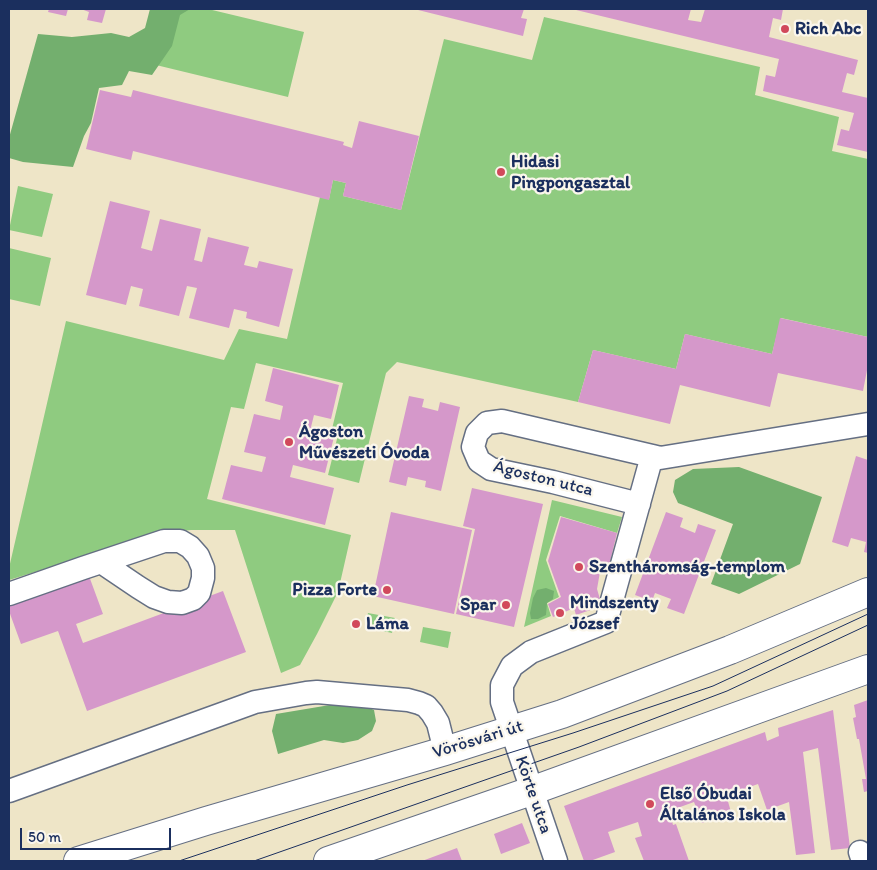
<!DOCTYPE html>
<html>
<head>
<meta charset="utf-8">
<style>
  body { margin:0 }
  #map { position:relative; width:877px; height:870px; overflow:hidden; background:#eee5c7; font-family:Itim,sans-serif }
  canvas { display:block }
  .frame { position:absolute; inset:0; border:10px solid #1b2f5e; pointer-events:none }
  .scale { position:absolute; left:20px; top:828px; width:151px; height:22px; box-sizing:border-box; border:2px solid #1b2f5e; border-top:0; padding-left:6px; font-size:15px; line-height:18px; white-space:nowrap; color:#1b2f5e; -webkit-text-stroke:4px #fbf7ec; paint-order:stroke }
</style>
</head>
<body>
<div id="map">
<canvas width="877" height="870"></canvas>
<div class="frame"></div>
<div class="scale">50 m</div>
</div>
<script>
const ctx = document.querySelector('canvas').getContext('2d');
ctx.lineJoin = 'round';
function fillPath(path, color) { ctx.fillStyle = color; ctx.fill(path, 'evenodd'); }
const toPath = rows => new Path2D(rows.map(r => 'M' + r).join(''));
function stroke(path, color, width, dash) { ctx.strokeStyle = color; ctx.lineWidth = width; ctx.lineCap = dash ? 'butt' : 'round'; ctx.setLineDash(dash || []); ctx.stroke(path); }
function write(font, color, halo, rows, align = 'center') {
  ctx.font = font + ' Itim,sans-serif'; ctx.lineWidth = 4.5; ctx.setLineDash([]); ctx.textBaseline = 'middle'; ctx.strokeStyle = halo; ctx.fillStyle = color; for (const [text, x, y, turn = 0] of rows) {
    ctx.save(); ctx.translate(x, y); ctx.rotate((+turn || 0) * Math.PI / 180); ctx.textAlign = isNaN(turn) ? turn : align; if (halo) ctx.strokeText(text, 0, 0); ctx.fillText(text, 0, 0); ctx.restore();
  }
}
fillPath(toPath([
  [170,9,208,9,304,32,288,97,156,65],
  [544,17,760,67,755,95,839,117,832,151,868,159,868,337,781,318,772,354,685,334,676,369,593,350,578,402,397,362,386,373,359,483,328,475,339,431,332,429,343,383,256,363,244,409,231,407,207,499,351,535,338,592,317,634,300,665,281,673,235,530,191,530,162,533,9,580,9,568,66,321,224,360,239,329,287,339,320,197,329,199,333,180,346,183,343,196,401,210,444,39,532,60],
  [18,186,53,194,42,237,9,230],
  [9,248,51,258,40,306,9,299],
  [552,500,622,517,617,533,560,516,546,560,559,597,547,603,551,616,524,627],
  [368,613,395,618,392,633,365,627],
  [423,627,451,632,448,648,420,642]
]), '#8fcb80');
fillPath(toPath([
  [150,9,190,9,180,15,172,46,152,75,129,71,122,85,99,88,91,123,84,136,73,167,23,162,9,158,9,138,38,34,72,37,111,33,129,37,145,28],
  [739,467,822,497,800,564,739,594,711,584,733,524,678,503,673,492,675,480,693,469],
  [546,588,554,591,553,599,547,603,546,615,538,619,531,619,530,613,533,598,537,590],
  [342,703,360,704,374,710,376,721,372,731,358,740,343,743,324,740,278,754,272,731,276,714]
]), '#73af6e');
fillPath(toPath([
  [49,9,68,9,66,16,48,12],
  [81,9,106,9,102,23,87,20,89,12],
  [414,9,524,9,521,18,527,19,523,36],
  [572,9,691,9,688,20,701,22,705,9,783,9,781,20,773,18,769,37,858,60,854,75,847,73,842,92,868,98,868,152,837,145,841,129,849,131,854,113,763,91,766,75,775,77,779,59],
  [100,90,131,97,133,90,344,142,343,145,352,148,359,121,419,136,401,210,343,196,346,183,333,180,329,200,133,151,131,160,86,149],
  [110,201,150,211,141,248,152,251,160,219,201,229,194,260,202,262,208,237,249,247,244,265,257,268,259,261,293,269,279,327,246,318,247,312,234,309,229,328,189,318,197,288,187,286,179,316,139,306,143,289,131,286,126,305,86,295],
  [780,318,868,337,868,365,863,391,778,373,770,407,680,385,670,424,578,402,593,350,676,369,685,334,772,354],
  [273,368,339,385,331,419,314,415,311,427,335,433,325,473,293,465,290,477,334,488,325,525,222,499,231,465,262,472,266,457,244,452,254,414,280,420,283,406,265,401],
  [409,396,424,399,422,407,438,411,440,402,460,407,441,491,425,487,426,481,408,477,406,486,389,482],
  [856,456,868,460,868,553,864,552,866,542,851,538,848,547,832,542],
  [472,488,543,504,514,627,456,614,475,529,463,526],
  [391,512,472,530,454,614,373,596],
  [666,512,683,518,680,527,695,533,698,524,716,530,684,614,667,608,671,599,655,593,652,601,635,595],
  [561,517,617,533,607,574,600,572,597,589,602,606,576,615,574,608,553,617,548,604,561,597,548,561],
  [89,576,103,614,76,624,83,643,223,591,246,652,87,711,58,631,21,644,9,611,9,605],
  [868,700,868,791,864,792,862,779,866,779,859,739,857,739,853,718,856,717,854,705],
  [833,710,850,848,831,850,818,748,803,752,815,853,796,855,789,802,767,810,758,784,741,790,739,786,725,791,731,812,702,823,694,802,669,811,673,825,676,824,689,861,644,861,635,838,642,836,638,822,608,832,615,852,590,861,584,861,564,806,765,732,767,741,779,736,778,728],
  [522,823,530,843,501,854,494,834],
  [457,848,462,861,422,861]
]), '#d598ca');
const minor = toPath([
  [639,504,553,482,491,469,479,461,473,447,477,433,487,423,502,421,652,456],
  [9,594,83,568,164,541,180,541,190,547,198,556,203,568,203,578,199,593,193,599,182,603,168,602,154,597,138,587,101,562],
  [9,791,255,702,306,693,317,692,408,700,419,703,426,706,432,713,438,723,445,751],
  [860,852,863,861],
  [556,861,502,702,502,685,512,666,531,652,606,622,652,456,660,458,868,424]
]);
const major = toPath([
  [78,861,206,821,445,751,562,714,730,650,868,592],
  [328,861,531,791,868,669]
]);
stroke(minor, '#656f83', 25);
stroke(major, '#656f83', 30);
stroke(minor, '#fff', 22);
stroke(major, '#fff', 28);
stroke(toPath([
  [179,861,407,785,573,733,713,686,868,614],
  [254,861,579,747,727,691,868,625]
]), '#1b2f5e', 1);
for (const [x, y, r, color] of [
  [785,29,5,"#d1495b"],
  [501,172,5,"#d1495b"],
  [289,442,5,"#d1495b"],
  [579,567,5,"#d1495b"],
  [387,590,5,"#d1495b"],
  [506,605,5,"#d1495b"],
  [560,613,5,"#d1495b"],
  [356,624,5,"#d1495b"],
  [650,804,5,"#d1495b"]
]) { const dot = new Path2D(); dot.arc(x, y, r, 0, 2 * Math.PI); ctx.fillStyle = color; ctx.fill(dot); stroke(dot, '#fbf7ec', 2); }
write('bold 18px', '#1b2f5e', '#fbf7ec', [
  ["Rich Abc",795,29],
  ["Hidasi",511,162],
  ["Pingpongasztal",511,183],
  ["Ágoston",299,432],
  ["Művészeti Óvoda",299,453],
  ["Szentháromság-templom",589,567],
  ["Pizza Forte",377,590,"right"],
  ["Mindszenty",570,603],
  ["József",570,624],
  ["Spar",496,605,"right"],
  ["Láma",366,624],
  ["Első Óbudai",660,794],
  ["Általános Iskola",660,815]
], 'left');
write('18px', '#1b2f5e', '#fbf7ec', [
  ["Ágoston utca",543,479,14],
  ["Vörösvári út",478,740,-17],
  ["Körte utca",533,795,71]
]);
</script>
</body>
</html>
